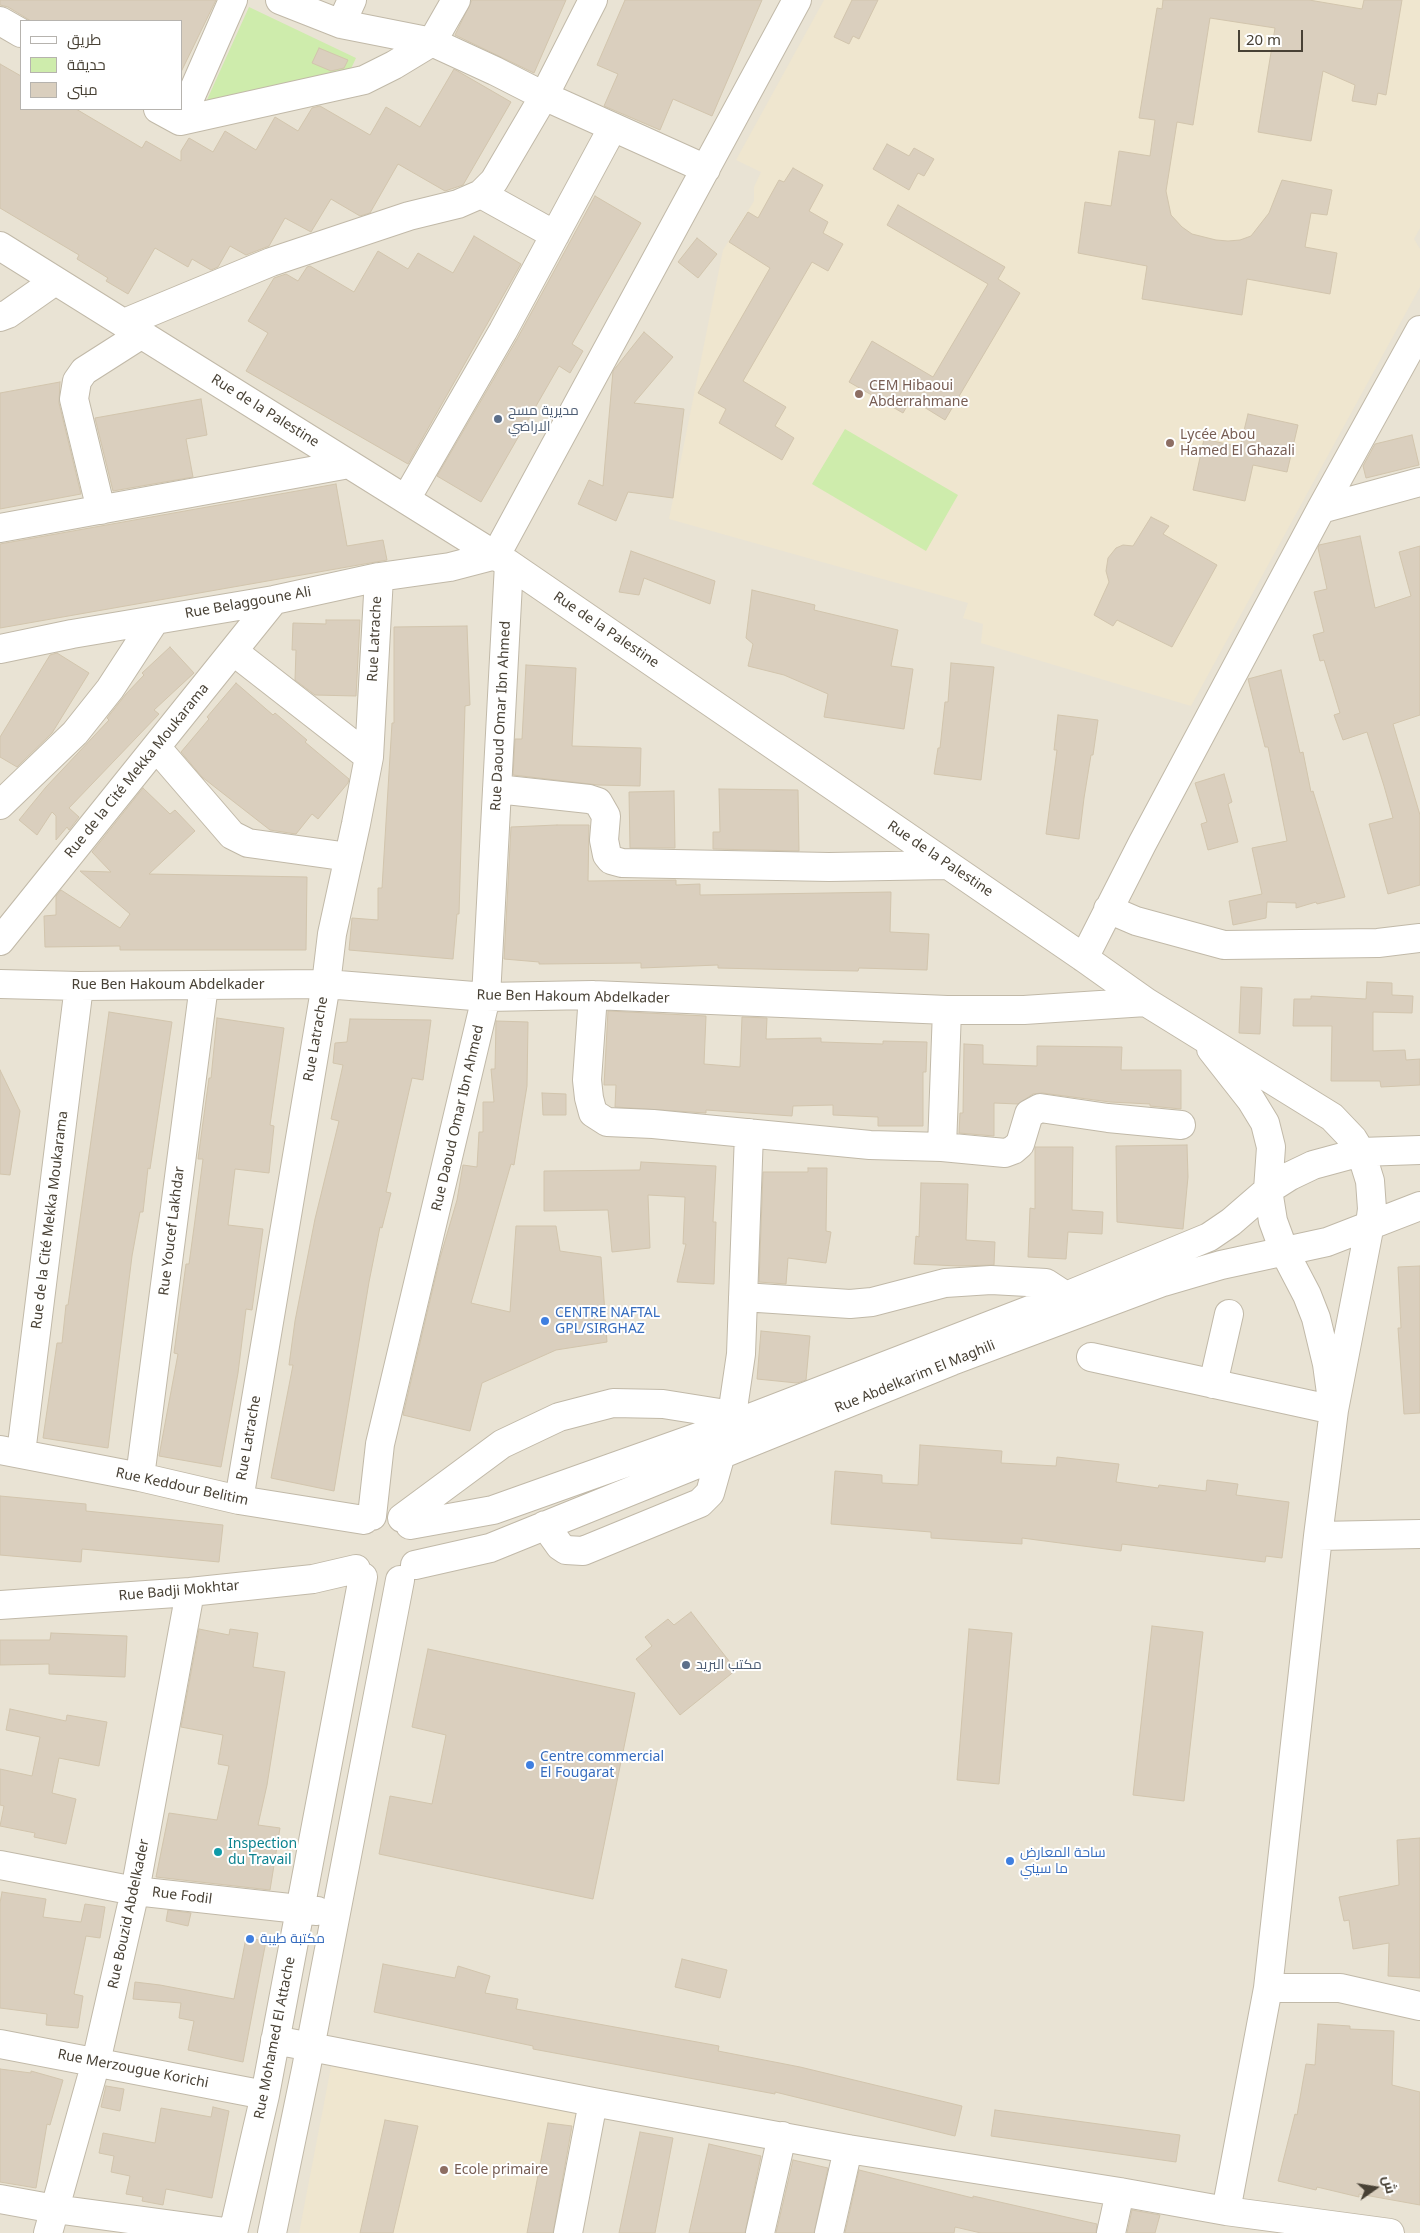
<!DOCTYPE html>
<html>
<head>
<meta charset="utf-8">
<style>
  body { margin:0 }
  #map { position:relative; width:1420px; height:2233px; overflow:hidden; background:#f5f0e6; font-family:"Noto Sans",Cairo,sans-serif }
  canvas { display:block }
  .legend { position:absolute; left:20px; top:20px; width:162px; height:90px; box-sizing:border-box; background:#fff; border:1px solid #b6b3ae; margin:0; padding:6px 9px; list-style:none; font-size:15px; color:#484135 }
  .legend li { display:flex; align-items:center; gap:10px; height:25px }
  .legend b { width:25px; border:1px solid #b6b3ae }
  .north { position:absolute; left:1350px; top:2163px; width:50px; height:50px; -webkit-text-stroke:4px #fff; paint-order:stroke; rotate:77deg; font-size:14px; font-weight:700; line-height:20px; text-align:center; color:#484135 }
  .north::after { content:''; display:block; margin:auto; width:18px; height:22px; background:#484135; clip-path:polygon(50% 0,100% 100%,50% 72%,0 100%) }
  .scale { position:absolute; left:1238px; top:30px; width:65px; height:22px; box-sizing:border-box; border:2px solid #484135; border-top:0; padding-left:6px; font-size:15px; line-height:18px; white-space:nowrap; color:#484135; -webkit-text-stroke:4px #fff; paint-order:stroke }
</style>
</head>
<body>
<div id="map">
<canvas width="1420" height="2233"></canvas>
<ul class="legend">
<li><b style="height:6px;background:#fff"></b>طريق</li>
<li><b style="height:14px;background:#ceecac"></b>حديقة</li>
<li><b style="height:14px;background:#dacfbe"></b>مبنى</li>
</ul>
<div class="north">ش</div>
<div class="scale">20 m</div>
</div>
<script>
const ctx = document.querySelector('canvas').getContext('2d');
ctx.lineJoin = 'round';
function fillPath(path, color) { ctx.fillStyle = color; ctx.fill(path, 'evenodd'); }
const toPath = rows => new Path2D(rows.map(r => 'M' + r).join(''));
function stroke(path, color, width, dash) { ctx.strokeStyle = color; ctx.lineWidth = width; ctx.lineCap = dash ? 'butt' : 'round'; ctx.setLineDash(dash || []); ctx.stroke(path); }
function write(font, color, halo, rows, align = 'center') {
  ctx.font = font + ' "Noto Sans",Cairo,sans-serif'; ctx.lineWidth = 4; ctx.setLineDash([]); ctx.textBaseline = 'middle'; ctx.strokeStyle = halo; ctx.fillStyle = color; for (const [text, x, y, turn = 0] of rows) {
    ctx.save(); ctx.translate(x, y); ctx.rotate((+turn || 0) * Math.PI / 180); ctx.textAlign = isNaN(turn) ? turn : align; if (halo) ctx.strokeText(text, 0, 0); ctx.fillText(text, 0, 0); ctx.restore();
  }
}
fillPath(toPath([
  [0,0,1420,0,1420,2233,0,2233],
  [21,21,181,21,181,109,21,109]
]), '#e9e3d4');
fillPath(toPath([
  [824,0,1420,0,1420,228,1414,239,1420,249,1420,287,1191,706,981,643,983,624,963,618,968,603,669,519,723,250,754,201,754,187,761,172,736,160],
  [332,2062,590,2106,563,2233,299,2233]
]), '#efe6cf');
fillPath(toPath([
  [249,7,356,58,346,79,206,102],
  [845,429,958,495,926,551,812,484]
]), '#ceecac');
const building = toPath([
  [0,0,216,0,181,72,181,21,31,21,8,7,0,5,0,0],
  [472,0,566,0,534,73,455,35,472,0],
  [625,0,762,0,712,116,673,99,660,130,604,106,618,74,597,65,625,0],
  [852,0,878,0,859,39,853,36,849,44,834,37,852,0],
  [1163,0,1309,0,1362,9,1364,0,1402,0,1386,95,1378,93,1376,105,1352,101,1355,85,1323,71,1311,141,1258,132,1275,28,1210,18,1193,125,1177,122,1166,191,1171,215,1182,227,1192,234,1216,240,1228,241,1240,240,1251,236,1269,213,1282,180,1332,190,1327,215,1311,213,1305,247,1337,253,1330,294,1247,279,1242,315,1142,299,1147,266,1078,253,1085,202,1111,206,1119,151,1150,156,1155,120,1139,118,1157,8,1162,9,1163,0],
  [319,48,348,60,344,68,331,71,312,63,319,48],
  [0,64,21,76,21,109,76,109,142,148,146,141,181,161,181,151,189,138,213,152,225,131,256,150,275,117,298,131,312,108,320,106,370,135,386,107,420,127,454,69,511,102,463,185,445,191,398,164,370,213,360,216,331,199,311,232,285,218,269,246,246,255,230,246,218,267,211,270,192,259,188,267,155,248,128,294,106,281,108,278,77,259,79,255,0,208,0,64],
  [887,144,909,156,914,148,934,159,924,176,918,173,909,190,873,169,887,144],
  [793,168,823,185,809,211,828,222,823,233,843,244,828,271,812,262,743,381,786,407,775,426,794,438,782,460,719,423,726,409,698,393,770,268,729,242,748,212,758,218,779,180,784,182,793,168],
  [595,196,641,223,572,344,583,351,570,373,559,366,481,502,437,476,517,339,595,196],
  [898,205,1005,267,998,279,1020,293,945,420,911,399,903,413,849,382,872,341,933,377,988,284,887,225,898,205],
  [474,236,521,264,408,464,246,371,268,333,248,321,274,278,286,274,298,281,307,267,310,266,354,292,378,251,408,269,418,253,453,273,474,236],
  [697,238,717,254,698,278,678,262,697,238],
  [644,332,673,357,634,403,684,409,673,498,628,492,616,521,578,504,589,480,603,486,613,371,644,332],
  [60,382,59,403,81,494,0,509,0,393,60,382],
  [201,399,207,435,186,439,193,477,113,491,95,418,201,399],
  [1248,414,1298,425,1287,472,1253,465,1245,501,1193,490,1204,439,1240,447,1248,414],
  [1412,435,1419,465,1366,478,1363,466,1375,444,1412,435],
  [336,484,347,546,383,540,387,560,0,628,0,544,336,484],
  [1151,517,1169,526,1163,534,1217,565,1172,647,1117,620,1113,626,1094,615,1109,582,1106,571,1108,558,1116,548,1123,545,1133,546,1151,517],
  [1360,536,1375,608,1411,596,1399,552,1420,546,1420,715,1393,724,1420,815,1420,885,1388,894,1369,824,1393,818,1384,786,1367,732,1343,740,1334,715,1340,713,1324,660,1320,661,1313,635,1324,632,1314,592,1327,589,1318,548,1319,545,1360,536],
  [631,551,715,581,710,604,644,578,639,595,619,592,631,551],
  [752,590,815,605,814,610,898,630,891,666,913,669,904,729,824,717,828,694,784,675,748,666,753,644,746,638,752,590],
  [326,620,360,620,356,696,315,695,295,680,296,650,292,650,293,623,326,624,326,620],
  [467,626,470,705,465,706,459,914,457,914,453,959,349,950,352,918,378,920,378,888,382,888,392,723,394,723,394,627,467,626],
  [170,647,194,673,154,710,159,714,69,808,79,817,69,830,67,827,56,840,56,816,52,812,37,835,19,820,46,787,109,720,107,718,126,694,144,675,142,673,170,647],
  [57,653,89,673,52,733,17,767,0,757,0,737,50,655,57,653],
  [951,663,994,667,981,780,934,774,938,748,940,748,945,702,948,702,951,663],
  [526,665,576,668,572,746,641,748,640,786,598,785,513,775,515,739,522,739,526,665],
  [1281,670,1300,753,1303,752,1311,792,1313,791,1345,897,1317,904,1316,902,1296,908,1296,903,1267,902,1266,918,1233,925,1229,901,1262,894,1252,848,1287,841,1268,747,1265,747,1248,679,1281,670],
  [236,683,273,715,275,713,307,740,305,742,349,779,348,783,318,819,312,814,296,834,270,830,202,777,181,752,209,719,207,717,236,683],
  [1058,715,1098,720,1093,755,1091,755,1084,798,1079,839,1046,834,1057,750,1054,750,1058,715],
  [1224,774,1232,802,1228,804,1238,842,1208,850,1201,824,1207,822,1195,783,1224,774],
  [143,788,170,814,175,810,195,831,149,874,307,877,306,950,120,950,120,946,45,947,44,916,56,915,56,896,61,890,120,928,130,914,80,871,111,872,92,852,143,788],
  [719,789,798,790,799,851,713,849,713,832,720,832,719,789],
  [674,791,675,848,630,848,629,792,674,791],
  [557,825,589,825,588,881,676,880,676,885,700,884,700,895,891,892,890,932,929,934,927,970,859,968,858,971,804,970,718,968,718,965,641,968,641,963,539,964,539,962,504,959,511,827,557,825],
  [1367,982,1392,983,1392,995,1413,996,1412,1013,1373,1012,1373,1051,1405,1050,1406,1060,1420,1059,1420,1085,1381,1087,1380,1081,1331,1081,1332,1026,1293,1026,1294,999,1311,999,1311,996,1366,999,1367,982],
  [1241,987,1262,988,1260,1034,1239,1033,1241,987],
  [608,1011,706,1016,704,1064,740,1067,742,1017,767,1018,766,1039,821,1038,821,1042,883,1044,883,1041,927,1042,926,1072,923,1072,923,1126,878,1126,878,1117,833,1115,833,1105,793,1106,792,1116,706,1110,706,1113,615,1107,616,1085,604,1085,608,1011],
  [109,1012,172,1022,150,1169,148,1168,143,1212,140,1212,132,1256,108,1448,43,1438,57,1343,62,1343,66,1305,68,1305,109,1012],
  [217,1018,284,1028,270,1125,274,1126,269,1173,235,1169,228,1225,263,1229,252,1310,246,1309,238,1373,221,1467,159,1456,178,1354,174,1353,186,1264,189,1264,195,1220,203,1159,198,1159,209,1078,211,1078,217,1018],
  [350,1019,431,1020,423,1080,412,1078,386,1192,391,1193,382,1228,380,1227,369,1282,334,1491,271,1478,293,1365,289,1365,295,1321,315,1219,339,1121,331,1119,343,1065,333,1063,335,1043,347,1042,350,1019],
  [496,1021,528,1022,527,1086,514,1165,511,1164,471,1303,510,1312,516,1226,556,1226,560,1251,601,1257,607,1342,556,1350,482,1383,470,1431,403,1415,440,1258,457,1200,463,1165,477,1167,479,1132,483,1132,483,1102,494,1102,491,1069,495,1069,496,1021],
  [964,1044,983,1045,983,1064,1037,1066,1037,1046,1122,1047,1121,1070,1181,1070,1181,1109,1150,1106,1150,1104,1110,1102,1042,1093,1033,1094,1018,1104,994,1103,994,1136,959,1133,960,1113,963,1113,964,1044],
  [0,1070,20,1111,10,1175,0,1174,0,1070],
  [542,1093,566,1094,566,1115,543,1115,542,1093],
  [1187,1145,1188,1177,1183,1229,1117,1222,1116,1146,1187,1145],
  [1035,1147,1073,1147,1072,1210,1103,1212,1102,1234,1068,1232,1066,1259,1028,1257,1030,1208,1035,1209,1035,1147],
  [641,1162,716,1166,713,1222,716,1222,714,1284,677,1282,686,1244,683,1244,685,1197,648,1195,650,1248,612,1252,608,1210,544,1211,544,1171,640,1170,641,1162],
  [808,1168,827,1168,826,1231,831,1232,826,1263,788,1258,786,1284,759,1282,763,1172,808,1172,808,1168],
  [921,1183,968,1184,966,1240,995,1242,994,1265,959,1266,914,1264,916,1236,919,1237,921,1183],
  [1420,1266,1420,1413,1404,1414,1398,1328,1401,1328,1398,1267,1420,1266],
  [761,1331,810,1336,806,1380,797,1383,757,1379,761,1331],
  [920,1445,1002,1451,1001,1463,1056,1466,1057,1457,1119,1464,1116,1482,1158,1488,1159,1485,1206,1491,1207,1480,1238,1484,1236,1495,1289,1502,1282,1558,1266,1556,1265,1562,1122,1544,1121,1551,1022,1538,1022,1544,931,1538,931,1532,831,1524,835,1471,882,1475,882,1483,918,1485,920,1445],
  [0,1496,86,1504,86,1511,223,1525,219,1562,82,1549,81,1562,0,1555,0,1496],
  [691,1612,736,1670,680,1715,636,1659,652,1646,645,1637,668,1619,674,1625,691,1612],
  [1152,1626,1203,1632,1184,1801,1133,1795,1152,1626],
  [199,1629,229,1635,230,1629,258,1633,253,1667,285,1672,267,1785,258,1825,280,1828,270,1890,156,1877,169,1813,217,1820,229,1766,218,1764,223,1735,181,1727,199,1629],
  [969,1629,1012,1633,999,1784,957,1780,969,1629],
  [51,1633,127,1636,125,1677,49,1674,49,1664,0,1665,0,1640,50,1640,51,1633],
  [428,1649,635,1693,593,1899,379,1854,390,1796,432,1804,446,1735,412,1727,428,1649],
  [10,1709,66,1721,67,1715,107,1722,99,1766,59,1758,52,1793,76,1799,66,1844,34,1837,35,1833,0,1826,4,1806,0,1805,0,1769,32,1776,40,1737,6,1730,10,1709],
  [1420,1838,1420,1978,1388,1976,1389,1943,1353,1949,1349,1920,1344,1921,1339,1897,1399,1885,1397,1840,1420,1838],
  [2,1892,46,1899,43,1917,81,1922,85,1904,105,1907,100,1938,86,1936,74,1994,83,1996,78,2028,46,2025,47,2014,0,2008,0,1903,2,1892],
  [168,1910,191,1913,188,1926,166,1921,168,1910],
  [246,1938,266,1941,243,2062,188,2050,194,2021,179,2018,181,2003,133,1999,135,1982,160,1985,234,1999,246,1938],
  [682,1959,727,1970,720,1998,675,1987,682,1959],
  [383,1964,455,1978,458,1966,490,1976,485,1993,518,1999,516,2009,719,2046,718,2051,800,2067,962,2106,955,2136,775,2092,775,2094,533,2049,533,2046,374,2012,383,1964],
  [1318,2024,1350,2026,1350,2029,1394,2031,1392,2085,1420,2092,1420,2205,1359,2194,1359,2197,1317,2187,1316,2190,1278,2181,1295,2114,1297,2115,1306,2064,1315,2065,1318,2024],
  [0,2069,31,2073,31,2071,63,2080,50,2125,47,2124,36,2188,0,2182,0,2069],
  [106,2086,124,2089,120,2111,101,2107,106,2086],
  [213,2107,229,2111,212,2198,166,2189,163,2205,142,2201,143,2197,126,2194,130,2176,111,2172,114,2156,99,2153,103,2133,155,2143,161,2108,211,2117,213,2107],
  [995,2110,1180,2135,1176,2162,991,2136,995,2110],
  [385,2120,418,2126,393,2233,360,2233,385,2120],
  [548,2123,572,2126,553,2233,527,2233,548,2123],
  [640,2132,673,2138,655,2233,619,2233,640,2132],
  [709,2144,761,2156,745,2233,689,2233,709,2144],
  [793,2160,828,2168,814,2233,776,2233,793,2160],
  [859,2170,973,2198,973,2196,1097,2224,1096,2233,981,2233,955,2227,954,2233,845,2233,859,2170],
  [1132,2210,1160,2215,1155,2233,1127,2233,1132,2210]
]);
fillPath(building, '#dacfbe');
stroke(building, '#d2c5ad', 1);
const minor = toPath([
  [280,0,341,24,432,42,495,71,544,96,706,169],
  [0,21,21,33],
  [341,24,352,0],
  [158,109,180,121,364,80,394,65,432,42,456,0],
  [180,121,233,0],
  [481,194,555,235],
  [0,246,509,564,1084,958,1146,1002,1332,1117,1353,1139,1361,1152,1370,1181,1372,1209,1370,1224,1334,1410,1318,1536,1268,1988,1226,2211],
  [0,317,8,314,55,281],
  [124,323,271,262,409,216,458,204,481,194,494,181,544,96,593,0],
  [406,499,503,331,613,127],
  [1321,509,1420,482],
  [101,510,74,399,77,381,84,371,142,334],
  [0,528,349,464],
  [496,555,797,0],
  [0,649,72,634,274,600,379,577,450,567,496,555],
  [233,651,369,757],
  [156,747,232,835,248,843,349,857],
  [497,789,589,799,598,802,606,816,604,840,607,855,611,860,622,863,829,867,948,865],
  [0,805,75,733,110,689,155,620],
  [1108,909,1136,921,1224,945,1378,943,1420,938],
  [0,941,274,600],
  [1084,958,1142,844,1321,509,1420,330],
  [0,984,79,986,326,984,486,997,593,995,947,1010,1024,1010,1146,1002],
  [593,995,587,1080,589,1098,593,1113,607,1122,653,1124,870,1145,942,1147,947,1010],
  [1211,1049,1251,1100,1265,1123,1271,1147,1268,1190,1273,1221,1284,1251,1307,1295,1316,1318,1327,1364,1331,1393],
  [942,1147,1005,1153,1013,1150,1020,1144,1029,1114,1040,1108,1108,1118,1181,1125],
  [743,1297,850,1304,872,1302,945,1283,991,1280,1046,1283,1066,1296],
  [1091,1357,1334,1410],
  [1213,1384,1229,1314],
  [0,1450,140,1477,239,1500,364,1520],
  [21,1453,79,986],
  [140,1477,204,985],
  [239,1500,326,984,332,934,356,824,369,757,379,577],
  [372,1516,380,1444,486,997,509,564],
  [402,1518,502,1444,559,1417,613,1403,663,1404,732,1415],
  [410,1525,493,1510,729,1426,1066,1296,1209,1237,1231,1222,1268,1190,1290,1176,1313,1165,1361,1152,1420,1150],
  [545,1525,560,1546,566,1550,583,1551,700,1503,710,1493,732,1415,741,1354,749,1133],
  [1318,1536,1420,1534],
  [415,1565,490,1548,952,1361,1163,1282,1221,1265,1327,1242,1420,1206],
  [0,1605,190,1592,313,1579,356,1569],
  [0,1865,135,1891,317,1911],
  [1268,1988,1340,1988,1420,2006],
  [275,2040,593,2102,848,2149,1120,2192,1226,2211,1390,2233],
  [0,2044,265,2095],
  [0,2199,55,2209,233,2233],
  [48,2233,96,2062,135,1891,190,1592],
  [233,2233,265,2095,363,1577],
  [272,2233,306,2069,400,1580],
  [568,2233,593,2102],
  [760,2233,782,2136],
  [829,2233,848,2149],
  [1111,2233,1120,2192]
]);
stroke(minor, '#c1b9a8', 30);
stroke(minor, '#fff', 28);
for (const [x, y, r, color] of [
  [859,394,5,"#8d6e63"],
  [498,419,5,"#5c6f8a"],
  [1170,443,5,"#8d6e63"],
  [545,1321,5,"#3f7fe0"],
  [686,1665,5,"#5c6f8a"],
  [530,1765,5,"#3f7fe0"],
  [218,1852,5,"#0f9aa8"],
  [1010,1861,5,"#3f7fe0"],
  [250,1939,5,"#3f7fe0"],
  [444,2170,5,"#8d6e63"]
]) { const dot = new Path2D(); dot.arc(x, y, r, 0, 2 * Math.PI); ctx.fillStyle = color; ctx.fill(dot); stroke(dot, '#fff', 2); }
write('14px', '#785e54', '#fff', [
  ["CEM Hibaoui",869,386],
  ["Abderrahmane",869,402],
  ["Lycée Abou",1180,435],
  ["Hamed El Ghazali",1180,451],
  ["Ecole primaire",454,2170]
], 'left');
write('14px', '#484135', '#fff', [
  ["Rue de la Palestine",265,411,32],
  ["Rue Belaggoune Ali",248,603,-10],
  ["Rue de la Palestine",606,630,34],
  ["Rue Latrache",375,639,-87],
  ["Rue Daoud Omar Ibn Ahmed",501,716,-87],
  ["Rue de la Cité Mekka Moukarama",137,771,-51],
  ["Rue de la Palestine",940,859,34],
  ["Rue Ben Hakoum Abdelkader",168,985],
  ["Rue Ben Hakoum Abdelkader",573,997,1],
  ["Rue Latrache",316,1039,-80],
  ["Rue Daoud Omar Ibn Ahmed",458,1118,-77],
  ["Rue de la Cité Mekka Moukarama",50,1220,-83],
  ["Rue Youcef Lakhdar",172,1231,-83],
  ["Rue Abdelkarim El Maghili",915,1377,-22],
  ["Rue Latrache",249,1438,-80],
  ["Rue Keddour Belitim",182,1487,12],
  ["Rue Badji Mokhtar",179,1591,-5],
  ["Rue Fodil",182,1896,7],
  ["Rue Bouzid Abdelkader",129,1914,-78],
  ["Rue Mohamed El Attache",275,2038,-79],
  ["Rue Merzougue Korichi",133,2069,11]
]);
write('14px', '#4e5e75', '#fff', [
  ["مديرية مسح",508,411],
  ["الاراضي",508,427],
  ["مكتب البريد",696,1665]
], 'left');
write('14px', '#366cbe', '#fff', [
  ["CENTRE NAFTAL",555,1313],
  ["GPL/SIRGHAZ",555,1329],
  ["Centre commercial",540,1757],
  ["El Fougarat",540,1773],
  ["ساحة المعارض",1020,1853],
  ["ما سيني",1020,1869],
  ["مكتبة طيبة",260,1939]
], 'left');
write('14px', '#0d838f', '#fff', [
  ["Inspection",228,1844],
  ["du Travail",228,1860]
], 'left');
</script>
</body>
</html>
